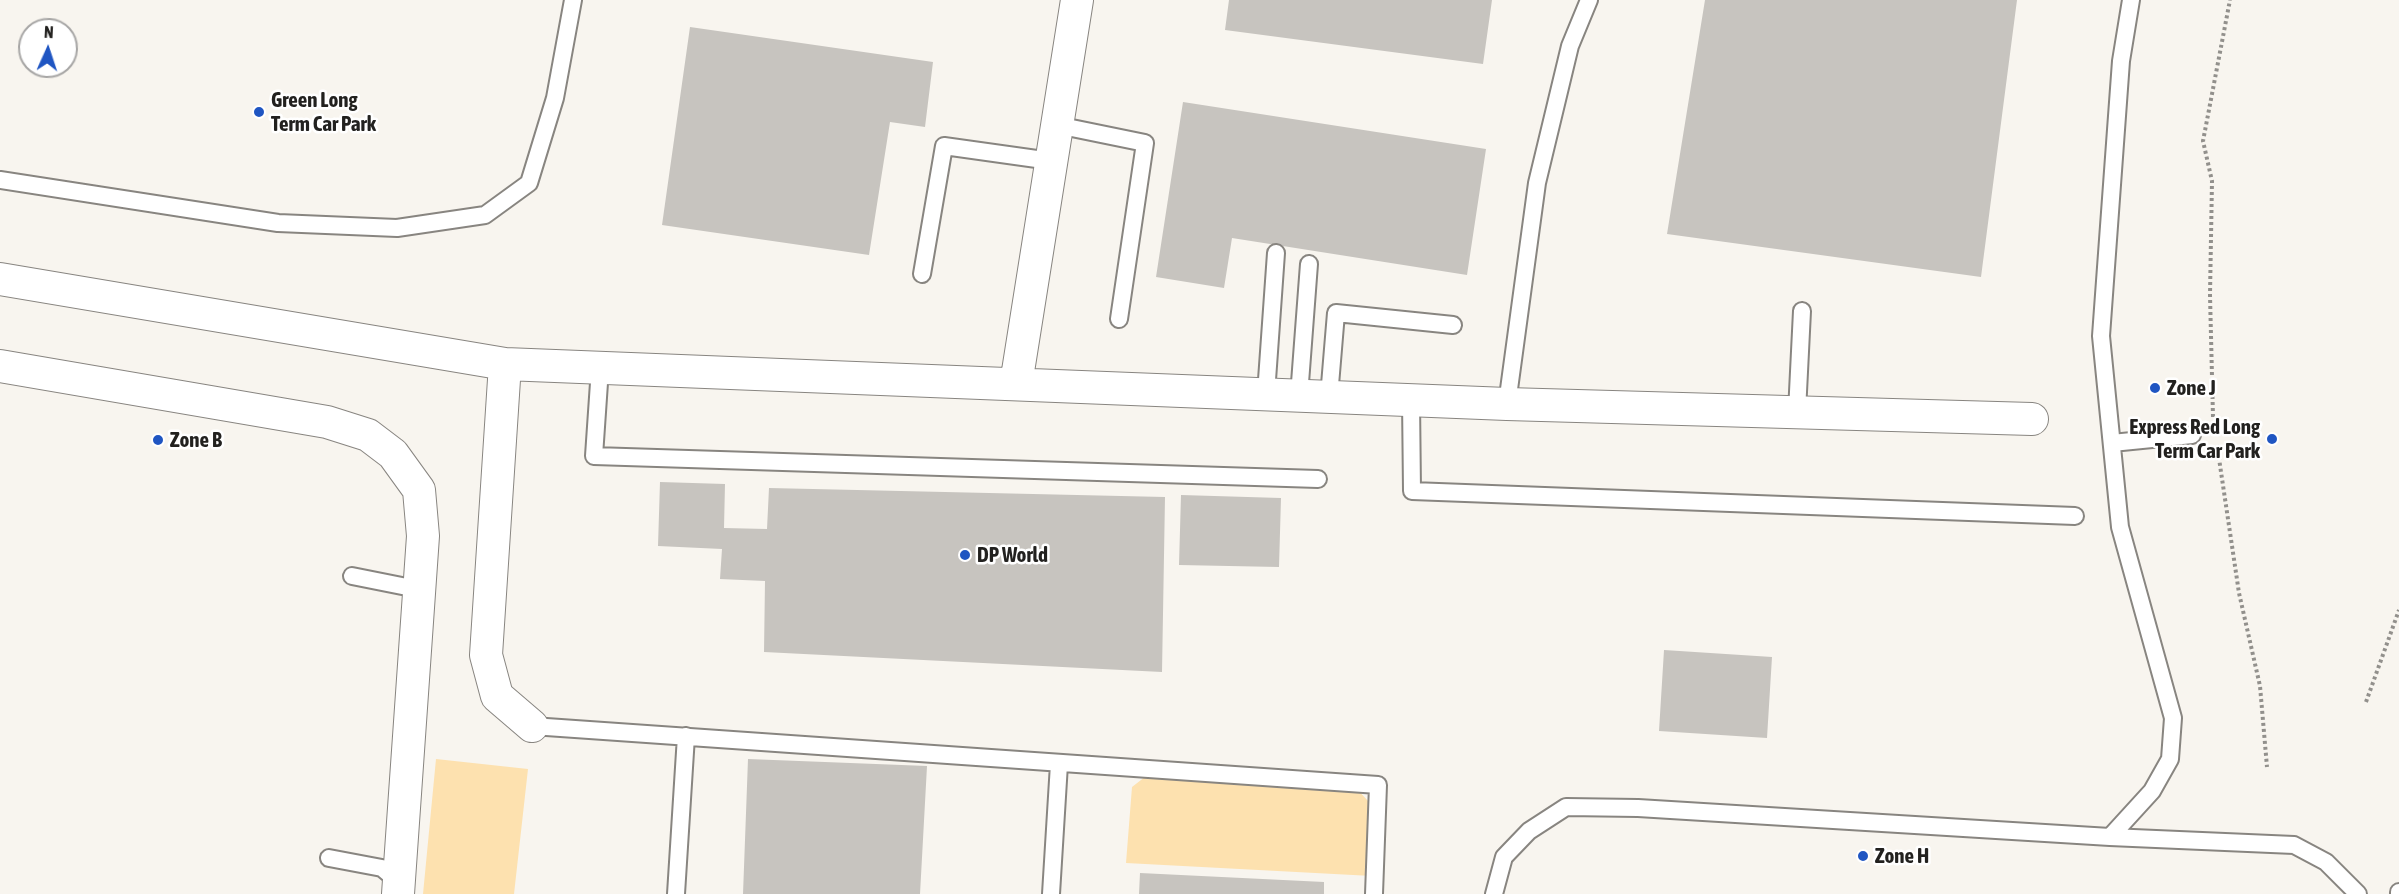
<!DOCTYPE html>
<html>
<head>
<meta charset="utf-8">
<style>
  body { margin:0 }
  #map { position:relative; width:2399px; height:894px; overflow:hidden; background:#f8f5ef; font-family:"Asap Condensed",sans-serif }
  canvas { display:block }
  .north { position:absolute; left:18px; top:18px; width:60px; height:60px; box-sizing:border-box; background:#fff; border:2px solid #a7a6a5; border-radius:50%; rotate:3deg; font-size:16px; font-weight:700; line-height:24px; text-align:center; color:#22211f }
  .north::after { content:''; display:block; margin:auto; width:21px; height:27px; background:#1f55c2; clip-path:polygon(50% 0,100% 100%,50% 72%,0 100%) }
</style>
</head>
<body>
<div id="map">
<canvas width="2399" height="894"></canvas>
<div class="north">N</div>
</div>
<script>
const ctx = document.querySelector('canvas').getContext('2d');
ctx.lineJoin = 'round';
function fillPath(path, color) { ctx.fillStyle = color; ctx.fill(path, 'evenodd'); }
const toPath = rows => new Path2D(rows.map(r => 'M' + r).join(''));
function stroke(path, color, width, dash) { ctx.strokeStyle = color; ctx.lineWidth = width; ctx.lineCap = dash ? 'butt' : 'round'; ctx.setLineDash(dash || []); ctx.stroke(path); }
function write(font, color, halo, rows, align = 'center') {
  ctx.font = font + ' "Asap Condensed",sans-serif'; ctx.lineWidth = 5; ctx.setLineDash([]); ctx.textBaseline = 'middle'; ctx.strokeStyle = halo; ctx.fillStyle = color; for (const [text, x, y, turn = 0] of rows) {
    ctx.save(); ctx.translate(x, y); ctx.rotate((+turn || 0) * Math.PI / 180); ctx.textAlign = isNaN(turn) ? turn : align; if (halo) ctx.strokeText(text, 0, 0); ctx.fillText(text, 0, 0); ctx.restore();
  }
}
fillPath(toPath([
  [436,759,528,769,514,894,423,894],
  [1150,773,1356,788,1369,802,1372,876,1126,863,1132,787]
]), '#fde1af');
fillPath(toPath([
  [1229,0,1492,0,1483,64,1225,30],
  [1705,0,2017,0,1981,277,1667,234],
  [690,27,933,62,925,127,890,122,869,255,662,225],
  [1183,102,1486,149,1467,275,1232,238,1224,288,1156,277],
  [660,482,725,484,724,528,767,529,769,488,1165,497,1162,672,764,652,765,581,720,579,722,549,658,546],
  [1181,495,1281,498,1279,567,1179,565],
  [1664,650,1772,657,1767,738,1659,731],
  [748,759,927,766,920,894,743,894],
  [1140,873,1324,882,1324,894,1139,894]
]), '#c7c4bf');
const service = toPath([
  [1057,125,1145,143,1119,319],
  [0,180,278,223,397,228,485,215,529,183,555,98,573,0],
  [922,274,944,146,1051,161],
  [600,368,594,456,1318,479],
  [1266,394,1276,253],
  [1299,396,1309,264],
  [1329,397,1336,313,1453,325],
  [1411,400,1412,491,2075,516],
  [1507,404,1537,183,1570,46,1589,0],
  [1797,412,1802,311],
  [2112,443,2192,435],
  [352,576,407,587,419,596],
  [532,726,1378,785,1374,894],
  [2110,837,2152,791,2170,759,2173,718,2120,527,2101,336,2121,61,2131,0],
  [329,858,382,868,399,882],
  [676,894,686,736],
  [1051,894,1059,764],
  [1494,894,1504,857,1529,831,1566,807,1638,808,2110,837,2294,845,2326,862,2358,894],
  [2399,894,2399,892]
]);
const minor = toPath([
  [0,279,505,364,1507,404,2032,419],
  [505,364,486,655,497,696,532,726],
  [0,366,327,422,368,435,393,454,419,490,423,536,398,894],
  [1016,384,1077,0]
]);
stroke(service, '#888580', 20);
stroke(minor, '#888580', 34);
stroke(toPath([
  [2213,417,2210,295,2212,181,2203,141,2230,0],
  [2217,445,2239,593,2260,686,2267,767],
  [2366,702,2399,610]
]), '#92908c', 4, [3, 3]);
stroke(service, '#fff', 16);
stroke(minor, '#fff', 32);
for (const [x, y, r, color] of [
  [259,112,6,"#1f55c2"],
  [2155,388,6,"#1f55c2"],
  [2272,439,6,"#1f55c2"],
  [158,440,6,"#1f55c2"],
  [965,555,6,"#1f55c2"],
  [1863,856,6,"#1f55c2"]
]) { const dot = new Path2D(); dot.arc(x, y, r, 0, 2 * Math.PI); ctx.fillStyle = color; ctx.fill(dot); stroke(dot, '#fff', 2); }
write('bold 21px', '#22211f', '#fff', [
  ["Green Long",271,100],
  ["Term Car Park",271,124],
  ["Zone J",2167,388],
  ["Express Red Long",2260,427,"right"],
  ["Term Car Park",2260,451,"right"],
  ["Zone B",170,440],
  ["DP World",977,555],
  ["Zone H",1875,856]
], 'left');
</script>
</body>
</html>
